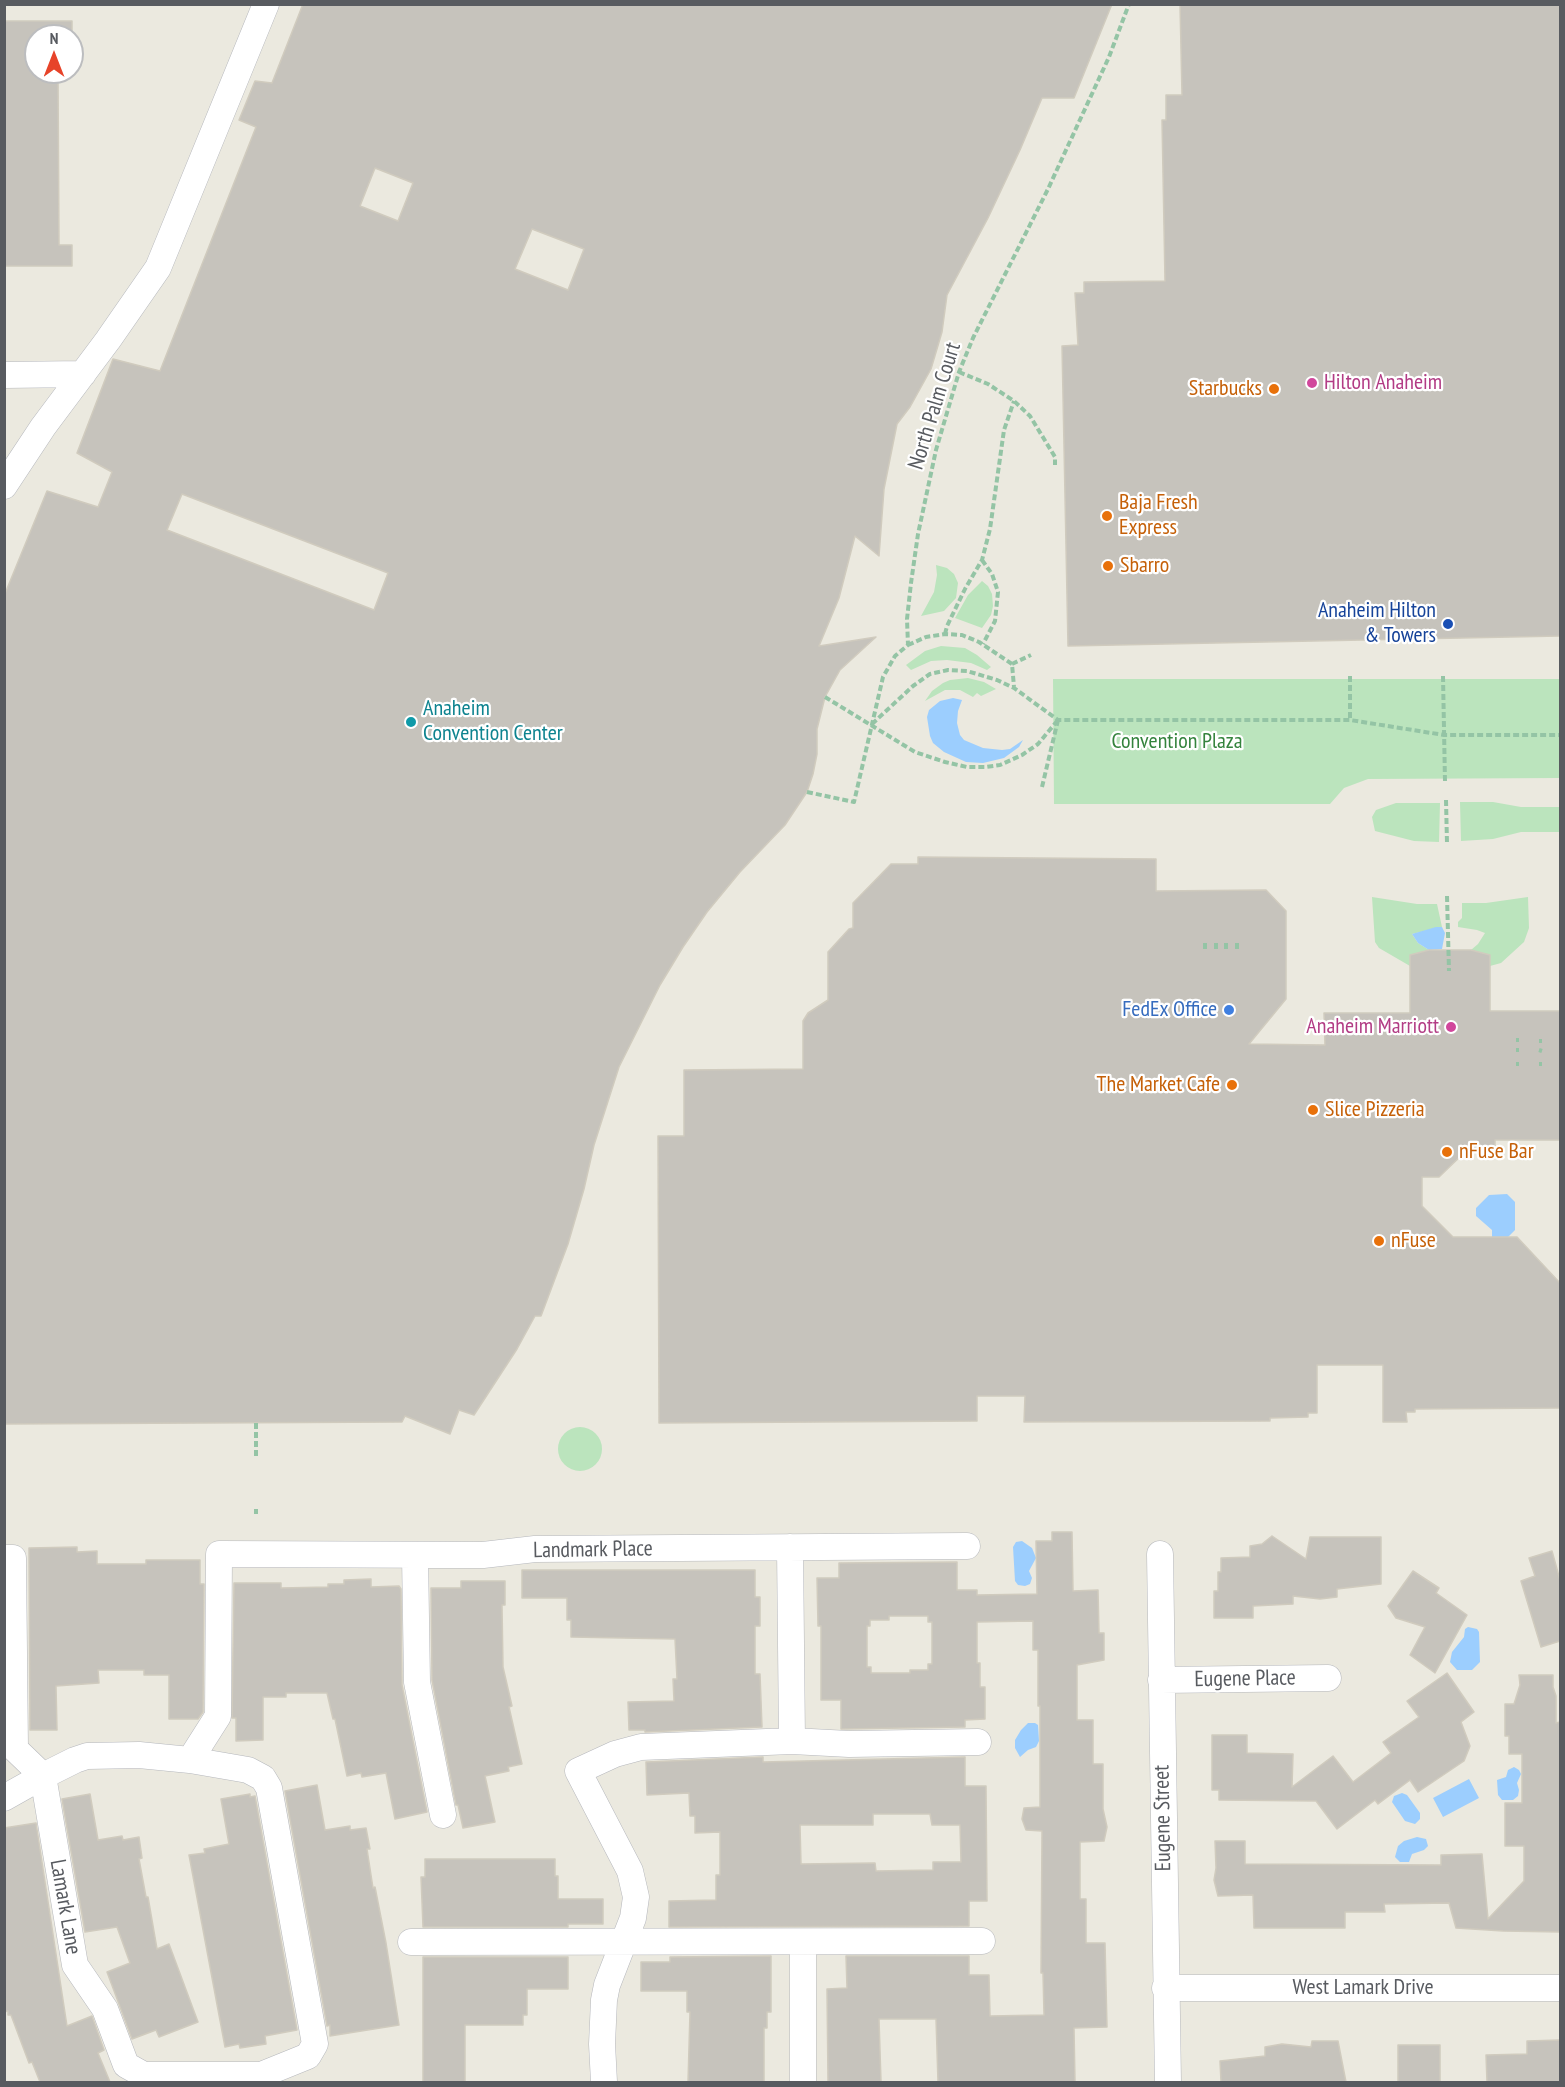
<!DOCTYPE html>
<html>
<head>
<meta charset="utf-8">
<style>
  body { margin:0 }
  #map { position:relative; width:1565px; height:2087px; overflow:hidden; background:#ebe9df; font-family:"PT Sans Narrow",sans-serif }
  canvas { display:block }
  .frame { position:absolute; inset:0; border:6px solid #585b60; pointer-events:none }
  .north { position:absolute; left:24px; top:24px; width:60px; height:60px; box-sizing:border-box; background:#fff; border:2px solid #bcbdbf; border-radius:50%; rotate:0deg; font-size:16px; font-weight:700; line-height:24px; text-align:center; color:#585b60 }
  .north::after { content:''; display:block; margin:auto; width:21px; height:27px; background:#e74329; clip-path:polygon(50% 0,100% 100%,50% 72%,0 100%) }
</style>
</head>
<body>
<div id="map">
<canvas width="1565" height="2087"></canvas>
<div class="frame"></div>
<div class="north">N</div>
</div>
<script>
const ctx = document.querySelector('canvas').getContext('2d');
ctx.lineJoin = 'round';
function fillPath(path, color) { ctx.fillStyle = color; ctx.fill(path, 'evenodd'); }
const toPath = rows => new Path2D(rows.map(r => 'M' + r).join(''));
function stroke(path, color, width, dash) { ctx.strokeStyle = color; ctx.lineWidth = width; ctx.lineCap = dash ? 'butt' : 'round'; ctx.setLineDash(dash || []); ctx.stroke(path); }
function write(font, color, halo, rows, align = 'center') {
  ctx.font = font + ' "PT Sans Narrow",sans-serif'; ctx.lineWidth = 4.5; ctx.setLineDash([]); ctx.textBaseline = 'middle'; ctx.strokeStyle = halo; ctx.fillStyle = color; for (const [text, x, y, turn = 0] of rows) {
    ctx.save(); ctx.translate(x, y); ctx.rotate((+turn || 0) * Math.PI / 180); ctx.textAlign = isNaN(turn) ? turn : align; if (halo) ctx.strokeText(text, 0, 0); ctx.fillText(text, 0, 0); ctx.restore();
  }
}
fillPath(toPath([
  [936,565,947,568,954,574,958,583,956,598,944,611,921,616,934,592,937,575],
  [982,581,988,586,992,594,993,606,991,615,982,628,955,618,968,595],
  [941,646,965,648,977,655,991,667,987,670,971,663,947,660,931,661,911,670,906,665,925,651],
  [968,678,984,682,996,689,981,696,977,693,973,697,960,690,945,690,925,701,932,691,943,683,950,680],
  [1053,679,1560,679,1560,778,1368,779,1344,788,1330,804,1054,804],
  [1460,802,1493,802,1521,807,1560,807,1560,832,1521,832,1493,839,1461,841],
  [1396,803,1440,803,1439,842,1414,841,1375,831,1372,817,1376,810],
  [1372,897,1417,904,1437,904,1442,927,1412,934,1418,943,1429,950,1410,955,1410,966,1379,948,1375,942],
  [1528,897,1529,928,1524,942,1501,963,1490,966,1490,955,1471,950,1478,944,1485,933,1477,930,1458,927,1458,922,1462,918,1462,903,1486,903],
  '558 1449a22 22 0 1 1 44 0a22 22 0 1 1-44 0Z'
]), '#bbe4bd');
fillPath(toPath([
  [953,698,962,700,958,711,957,723,960,735,964,740,983,748,1002,750,1010,749,1023,740,1019,747,1004,758,983,763,966,762,944,752,933,743,930,736,927,717,929,710,940,701],
  [1436,927,1442,927,1445,933,1442,949,1429,950,1418,943,1412,934],
  [1507,1194,1515,1202,1515,1230,1508,1237,1508,1276,1492,1254,1492,1230,1476,1216,1476,1208,1489,1195],
  [1022,1541,1032,1548,1036,1558,1029,1571,1032,1578,1030,1584,1025,1586,1018,1585,1015,1581,1013,1547,1016,1542],
  [1468,1627,1477,1629,1479,1632,1480,1662,1472,1670,1457,1670,1450,1662,1452,1652,1464,1637,1465,1629],
  [1028,1723,1035,1723,1038,1725,1039,1741,1036,1747,1028,1750,1020,1757,1015,1748,1015,1740,1021,1730],
  [1514,1767,1519,1770,1521,1774,1517,1783,1519,1790,1518,1796,1513,1800,1502,1800,1498,1795,1497,1780,1506,1777,1508,1770],
  [1469,1779,1479,1798,1443,1817,1433,1798],
  [1402,1793,1407,1795,1420,1813,1420,1819,1415,1824,1405,1821,1392,1802,1394,1796],
  [1417,1837,1426,1839,1428,1846,1424,1850,1412,1854,1409,1862,1400,1862,1395,1857,1398,1846,1404,1841]
]), '#9ccefe');
const building = toPath([
  [303,4,1112,4,1074,98,1042,98,1020,150,988,218,947,295,942,332,931,369,910,407,897,424,884,489,879,556,855,536,839,598,819,646,876,637,840,670,825,697,817,729,817,754,813,774,807,792,785,825,740,872,707,912,683,947,660,985,619,1067,594,1145,584,1189,568,1244,541,1316,535,1316,517,1349,474,1415,459,1410,450,1434,405,1416,402,1422,4,1424,4,596,47,491,98,507,112,472,77,453,113,359,160,371,256,127,239,120,255,81,272,83,303,4],
  [375,168,413,183,398,221,360,206,375,168],
  [532,229,584,249,568,290,515,269,532,229],
  [182,494,388,573,374,610,167,530,182,494],
  [1180,4,1560,4,1560,636,1068,646,1062,346,1078,345,1075,293,1084,293,1084,282,1165,281,1162,120,1166,120,1166,95,1182,95,1180,4],
  [4,21,72,21,72,43,72,36,36,36,36,72,58,72,59,245,72,245,72,266,4,266,4,21],
  [918,857,1156,859,1156,891,1266,890,1286,911,1286,999,1249,1044,1325,1045,1324,1013,1410,1013,1410,955,1429,950,1471,950,1490,955,1490,1011,1560,1011,1560,1140,1495,1140,1495,1151,1465,1152,1439,1177,1422,1177,1422,1206,1453,1237,1517,1237,1560,1283,1560,1408,1415,1409,1415,1412,1406,1412,1407,1422,1383,1422,1383,1365,1317,1365,1317,1413,1308,1413,1308,1417,1270,1418,1270,1421,1024,1422,1025,1396,977,1396,977,1421,659,1423,658,1136,684,1136,684,1070,803,1069,803,1021,808,1013,828,1000,828,952,849,929,853,928,853,903,891,864,918,864,918,857],
  [1052,1532,1072,1532,1073,1591,1098,1590,1099,1633,1104,1633,1104,1660,1077,1665,1077,1720,1093,1720,1093,1764,1103,1764,1103,1809,1107,1827,1104,1841,1080,1842,1080,1899,1086,1899,1086,1943,1105,1943,1107,2027,1074,2028,1075,2082,938,2082,936,2019,879,2019,881,2082,828,2082,827,1989,847,1988,846,1956,969,1956,969,1975,989,1975,990,2016,1044,2015,1043,1973,1041,1973,1042,1831,1026,1830,1022,1819,1024,1808,1040,1807,1040,1706,1038,1706,1038,1650,1033,1650,1033,1621,977,1622,977,1663,980,1663,980,1687,985,1687,985,1719,965,1720,965,1727,841,1729,841,1700,821,1700,821,1626,818,1626,817,1578,839,1578,839,1563,957,1562,957,1590,977,1590,977,1595,1037,1594,1036,1541,1052,1541,1052,1532],
  [889,1616,928,1616,928,1622,932,1622,932,1664,928,1664,928,1670,910,1670,910,1673,871,1673,871,1667,867,1667,867,1626,870,1626,870,1620,889,1620,889,1616],
  [1272,1536,1306,1559,1310,1537,1381,1537,1381,1584,1337,1589,1337,1597,1320,1599,1293,1596,1293,1604,1253,1606,1253,1618,1214,1618,1214,1591,1218,1591,1218,1572,1221,1572,1221,1558,1250,1557,1250,1546,1262,1544,1272,1536],
  [77,1547,77,1552,97,1551,97,1564,146,1564,146,1560,200,1560,200,1584,204,1584,203,1712,198,1719,169,1719,169,1675,144,1675,144,1670,98,1670,99,1683,56,1686,57,1730,30,1730,29,1548,77,1547],
  [1552,1551,1560,1580,1560,1641,1541,1647,1521,1581,1535,1576,1529,1558,1552,1551],
  [522,1570,755,1570,755,1597,760,1597,760,1626,755,1626,755,1674,760,1674,762,1727,645,1732,645,1730,629,1730,628,1702,674,1701,673,1679,677,1679,675,1639,571,1637,571,1620,567,1620,567,1598,522,1598,522,1570],
  [1413,1571,1439,1588,1436,1593,1467,1615,1435,1673,1410,1655,1425,1627,1396,1618,1388,1606,1413,1571],
  [371,1579,371,1587,399,1586,401,1589,402,1685,427,1812,395,1819,386,1773,362,1777,361,1773,347,1776,335,1719,333,1719,327,1693,286,1693,286,1697,263,1697,263,1740,236,1741,236,1718,232,1718,234,1583,281,1583,281,1588,328,1587,328,1584,344,1584,344,1580,371,1579],
  [461,1581,505,1581,505,1605,502,1605,503,1667,512,1706,509,1707,522,1764,508,1767,509,1771,485,1776,495,1822,463,1828,458,1805,456,1805,432,1680,431,1588,461,1588,461,1581],
  [1447,1673,1474,1712,1461,1722,1470,1746,1464,1761,1418,1792,1410,1780,1378,1804,1375,1800,1337,1829,1316,1801,1219,1800,1219,1790,1212,1790,1212,1735,1247,1735,1247,1753,1293,1754,1292,1787,1333,1756,1353,1782,1391,1753,1383,1742,1419,1717,1407,1701,1447,1673],
  [1519,1675,1553,1675,1553,1687,1556,1696,1556,1723,1560,1722,1560,1932,1503,1931,1456,1928,1449,1903,1384,1904,1385,1912,1345,1912,1345,1928,1254,1928,1253,1895,1218,1896,1214,1880,1216,1868,1215,1841,1245,1841,1245,1864,1441,1865,1441,1855,1482,1854,1488,1919,1524,1881,1524,1846,1505,1846,1505,1803,1522,1803,1522,1754,1509,1754,1509,1736,1505,1736,1505,1704,1514,1704,1520,1685,1519,1675],
  [763,1757,763,1762,965,1757,965,1786,986,1786,987,1901,969,1901,969,1926,669,1927,669,1901,716,1900,716,1875,720,1875,720,1832,695,1833,695,1816,690,1816,689,1793,647,1795,646,1762,763,1757],
  [873,1814,930,1814,932,1825,960,1825,961,1862,933,1862,933,1870,876,1871,875,1863,801,1864,800,1825,873,1825,873,1814],
  [317,1785,325,1830,350,1826,350,1830,366,1828,370,1849,367,1849,373,1888,375,1887,386,1943,399,2025,330,2036,330,2025,327,2026,285,1791,317,1785],
  [90,1794,98,1840,122,1836,123,1840,139,1837,142,1858,139,1859,146,1897,148,1897,157,1949,169,1944,198,2022,159,2037,156,2030,132,2039,107,1972,130,1963,117,1927,85,1932,62,1799,90,1794],
  [250,1794,250,1797,255,1796,297,2030,265,2036,266,2044,240,2048,239,2044,225,2047,189,1855,205,1853,204,1849,229,1844,221,1799,250,1794],
  [36,1823,67,2026,92,2016,104,2050,98,2053,110,2082,40,2082,32,2062,29,2063,11,2015,8,2015,8,2011,4,2012,4,1828,36,1823],
  [425,1859,555,1859,555,1876,558,1876,558,1899,603,1899,603,1924,568,1924,568,1927,423,1927,421,1877,425,1877,425,1859],
  [771,1956,771,2012,767,2012,767,2028,764,2028,764,2082,688,2082,690,2012,687,2012,687,1991,641,1991,641,1962,670,1962,670,1957,771,1956],
  [423,1957,568,1957,568,1989,527,1989,527,2015,523,2015,523,2025,465,2025,465,2082,423,2082,423,1957],
  [1560,2040,1560,2082,1487,2082,1486,2055,1527,2054,1527,2041,1560,2040],
  [1312,2041,1338,2041,1346,2082,1221,2082,1220,2061,1265,2056,1265,2047,1282,2044,1311,2047,1312,2041],
  [1398,2045,1440,2045,1440,2082,1398,2082,1398,2045]
]);
fillPath(building, '#c6c3bc');
stroke(building, '#d0cbbe', 1.5);
const minor = toPath([
  [4,375,83,374],
  [4,486,43,427,108,340,158,268,266,4],
  [790,1547,792,1741],
  [1160,1554,1168,2082],
  [415,1555,417,1682,443,1815],
  [4,1558,13,1558,15,1749,43,1776,75,1965,105,2009,126,2065,144,2075,261,2075,308,2056,315,2044,269,1788,263,1778,248,1770,190,1760,139,1755,87,1756,75,1760,43,1776,4,1798],
  [1161,1680,1328,1678],
  [190,1760,218,1716,219,1554,483,1555,535,1549,967,1546],
  [411,1942,982,1941],
  [1165,1988,1560,1988],
  [604,2082,602,2044,604,2000,607,1985,633,1918,636,1897,630,1871,578,1771,615,1754,641,1747,792,1741,849,1744,978,1742],
  [803,2082,803,1943]
]);
stroke(minor, '#b5b7bc', 27);
stroke(toPath([
  [959,372,988,384,1014,401,1030,416,1055,457,1055,465],
  [982,560,992,574,998,592,995,621,983,644],
  [945,634,947,626,965,589,982,560,990,529,1004,430,1014,401],
  [908,645,926,637,945,634,962,635,979,642,1012,664,1014,687],
  [1012,664,1031,655],
  [1350,676,1350,720],
  [1443,676,1445,782],
  [825,697,915,752,945,762,967,767,986,767,1000,765,1022,755,1038,744,1058,720],
  [872,724,913,686,930,674,948,670,967,671,997,680,1014,688,1058,720,1350,720,1444,735,1560,735],
  [1042,787,1058,720],
  [807,792,854,802,883,677,895,656,908,645,907,619,911,583,918,534,936,450,959,372,973,338,1048,189,1109,57,1129,4],
  [1446,800,1447,843],
  [1447,896,1449,971],
  [1205,943,1205,949],
  [1216,943,1216,949],
  [1226,943,1226,949],
  [1237,943,1237,949],
  [1516,1040,1519,1040],
  [1539,1041,1542,1041],
  [1516,1050,1519,1050],
  [1539,1050,1542,1051],
  [1516,1064,1519,1064],
  [1539,1064,1542,1064],
  [256,1423,256,1456],
  [256,1509,256,1514]
]), '#94c4a5', 4, [6, 3]);
stroke(minor, '#fff', 26);
for (const [x, y, r, color] of [
  [1312,383,6,"#d1479c"],
  [1274,389,6,"#e8710a"],
  [1107,516,6,"#e8710a"],
  [1108,566,6,"#e8710a"],
  [1448,624,6,"#1a4fb4"],
  [411,722,6,"#0f9aa8"],
  [1229,1010,6,"#3f7fe0"],
  [1451,1027,6,"#d1479c"],
  [1232,1085,6,"#e8710a"],
  [1313,1110,6,"#e8710a"],
  [1447,1152,6,"#e8710a"],
  [1379,1241,6,"#e8710a"]
]) { const dot = new Path2D(); dot.arc(x, y, r, 0, 2 * Math.PI); ctx.fillStyle = color; ctx.fill(dot); stroke(dot, '#fff', 2); }
write('22px', '#b23c85', '#fff', [
  ["Hilton Anaheim",1324,383],
  ["Anaheim Marriott",1439,1027,"right"]
], 'left');
write('22px', '#c56008', '#fff', [
  ["Starbucks",1262,389,"right"],
  ["Baja Fresh",1119,503],
  ["Express",1119,528],
  ["Sbarro",1120,566],
  ["The Market Cafe",1220,1085,"right"],
  ["Slice Pizzeria",1325,1110],
  ["nFuse Bar",1459,1152],
  ["nFuse",1391,1241]
], 'left');
write('22px', '#585b60', '#fff', [
  ["North Palm Court",935,406,-73],
  ["Landmark Place",593,1550,-1],
  ["Eugene Place",1245,1679,-1],
  ["Eugene Street",1163,1818,-91],
  ["Lamark Lane",65,1907,80],
  ["West Lamark Drive",1363,1988]
]);
write('22px', '#164399', '#fff', [
  ["Anaheim Hilton",1436,611],
  ["& Towers",1436,636]
], 'right');
write('22px', '#0d838f', '#fff', [
  ["Anaheim",423,709],
  ["Convention Center",423,734]
], 'left');
write('22px', '#34833d', '#fff', [
  ["Convention Plaza",1177,742]
]);
write('22px', '#366cbe', '#fff', [
  ["FedEx Office",1217,1010]
], 'right');
</script>
</body>
</html>
